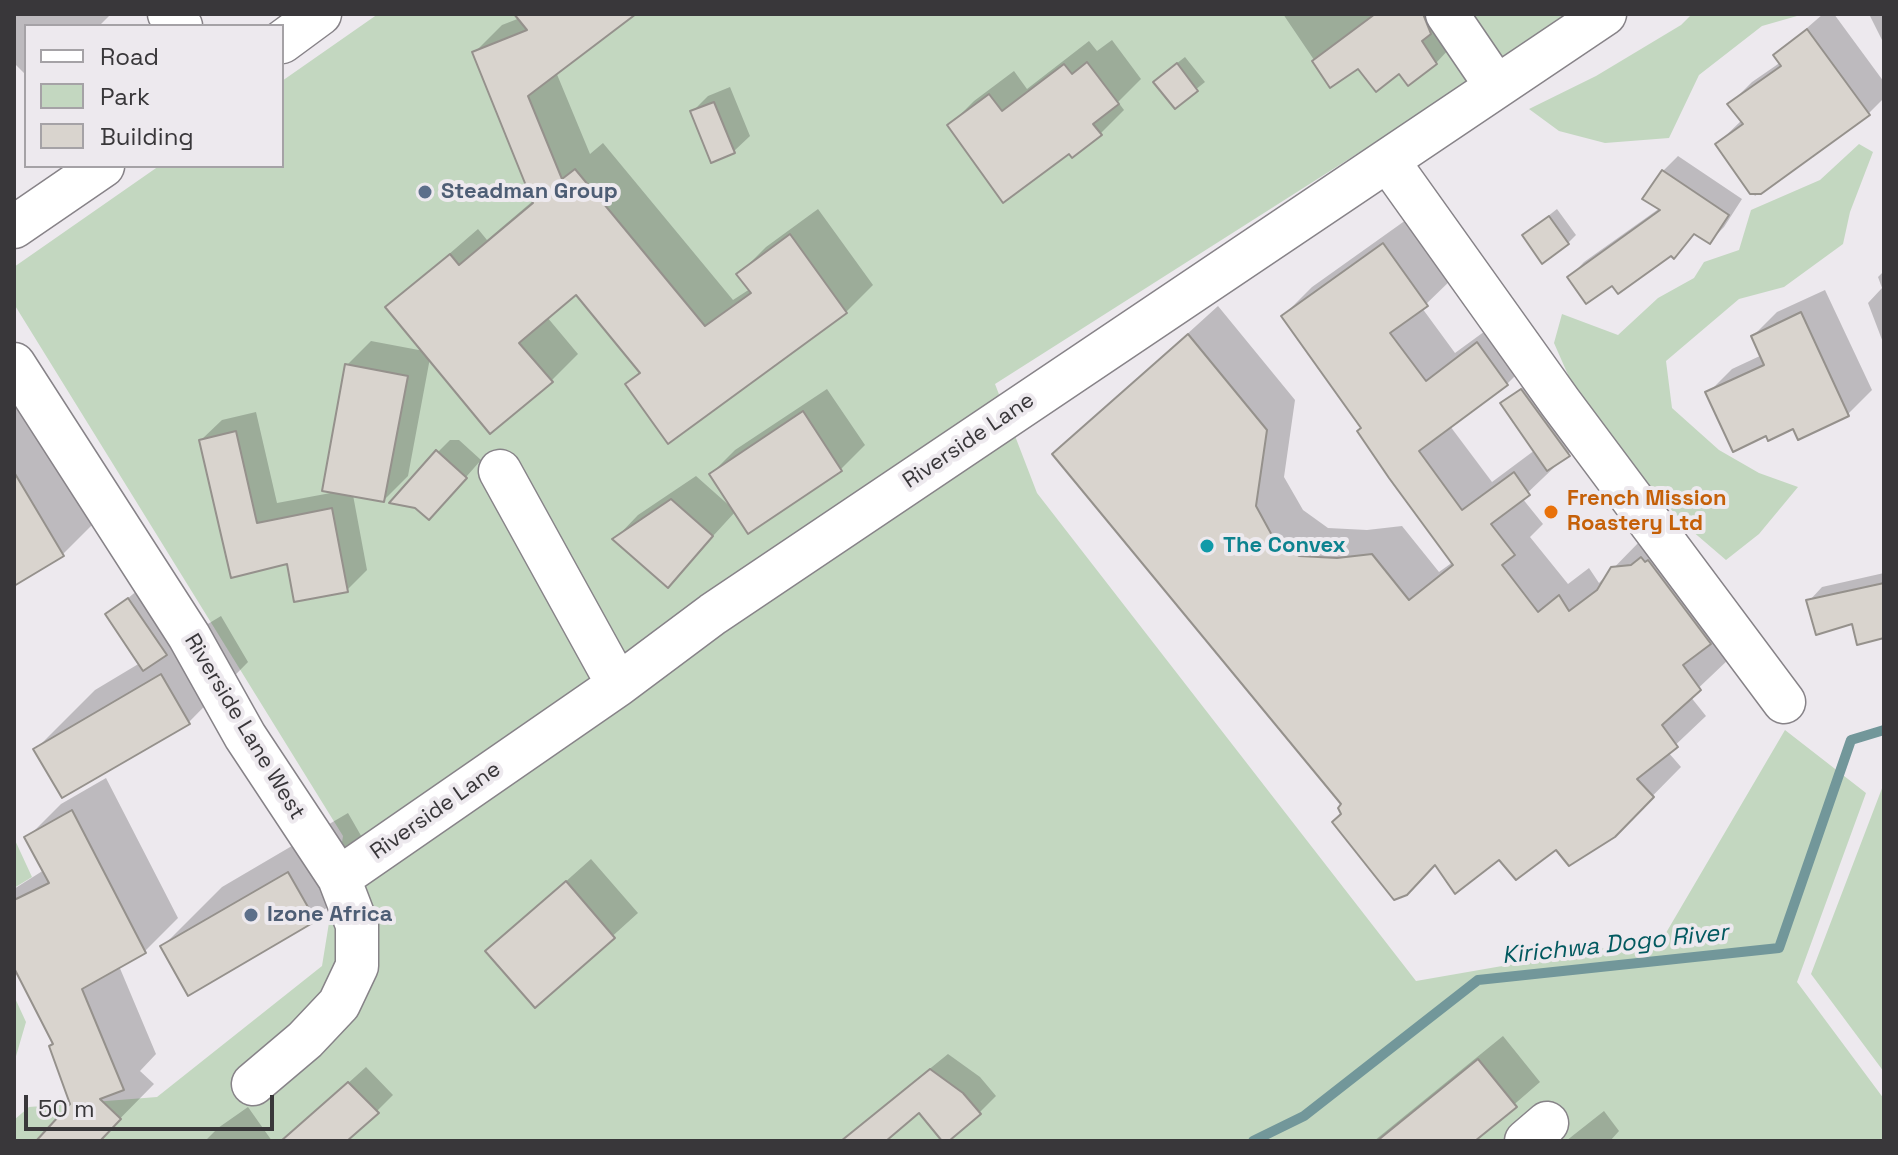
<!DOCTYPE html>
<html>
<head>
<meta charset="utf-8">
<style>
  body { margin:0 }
  #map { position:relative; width:1898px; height:1155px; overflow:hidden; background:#ede9ee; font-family:"Space Grotesk",sans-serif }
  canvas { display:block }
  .frame { position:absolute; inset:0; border:16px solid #39373a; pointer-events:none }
  .legend { position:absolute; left:24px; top:24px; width:260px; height:144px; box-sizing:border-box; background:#ede9ee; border:2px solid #a5a2a6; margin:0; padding:10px 14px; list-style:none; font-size:24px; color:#39373a }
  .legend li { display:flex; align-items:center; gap:16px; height:40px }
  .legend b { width:40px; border:2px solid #a5a2a6 }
  .scale { position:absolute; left:24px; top:1095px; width:250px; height:36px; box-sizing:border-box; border:4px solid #39373a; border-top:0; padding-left:10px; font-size:24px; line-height:28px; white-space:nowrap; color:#39373a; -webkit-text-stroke:6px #ede9ee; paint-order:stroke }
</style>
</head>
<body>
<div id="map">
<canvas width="1898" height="1155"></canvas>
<div class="frame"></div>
<ul class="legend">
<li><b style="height:10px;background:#fff"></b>Road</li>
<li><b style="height:22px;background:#c3d7c0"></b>Park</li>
<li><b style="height:22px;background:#d9d4ce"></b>Building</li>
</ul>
<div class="scale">50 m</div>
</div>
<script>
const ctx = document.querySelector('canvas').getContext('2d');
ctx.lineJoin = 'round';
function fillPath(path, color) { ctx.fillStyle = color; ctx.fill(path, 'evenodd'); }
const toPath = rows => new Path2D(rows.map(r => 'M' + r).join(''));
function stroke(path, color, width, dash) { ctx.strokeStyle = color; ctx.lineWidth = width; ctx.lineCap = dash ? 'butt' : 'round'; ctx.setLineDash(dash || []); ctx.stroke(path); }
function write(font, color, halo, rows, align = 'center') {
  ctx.font = font + ' "Space Grotesk",sans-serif'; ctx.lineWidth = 8; ctx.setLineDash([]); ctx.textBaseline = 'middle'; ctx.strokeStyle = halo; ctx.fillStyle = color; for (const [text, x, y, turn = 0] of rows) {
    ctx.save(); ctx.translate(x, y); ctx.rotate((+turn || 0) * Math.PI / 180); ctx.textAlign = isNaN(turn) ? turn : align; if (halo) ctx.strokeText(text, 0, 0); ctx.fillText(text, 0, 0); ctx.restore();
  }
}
fillPath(toPath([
  [378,14,1577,14,995,384,1037,493,1416,981,1663,938,1785,730,1866,793,1797,982,1884,1099,1884,1141,14,1141,14,1120,29,1107,157,1097,322,966,343,836,14,304,14,267,159,166,282,166,282,81],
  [1692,14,1804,14,1762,26,1699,75,1669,138,1605,143,1559,131,1529,109,1596,76,1681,25],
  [1859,144,1873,152,1850,212,1843,244,1784,287,1739,299,1666,361,1672,408,1719,450,1759,473,1798,487,1759,534,1726,560,1684,524,1584,411,1554,343,1562,314,1618,335,1658,298,1694,278,1704,262,1739,250,1751,210,1820,180],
  [1884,783,1884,1072,1811,974],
  [14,838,32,877,14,888],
  [14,996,26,1022,14,1063]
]), '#c3d7c0');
fillPath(toPath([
  [14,14,111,14,99,26,26,26,26,75,14,63],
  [517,14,633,14,556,72,590,154,603,143,733,300,750,289,739,274,766,247,818,209,873,285,846,312,668,441,628,384,641,370,577,292,547,317,578,354,551,381,430,358,408,476,384,500,353,495,367,570,347,590,289,562,233,575,201,440,222,420,256,412,277,503,336,492,347,365,371,341,424,351,388,307,478,229,487,240,534,200,475,52,502,25,520,18],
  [1283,14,1445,14,1451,47,1436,63,1399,72,1358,66,1331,85],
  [1823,14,1834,14,1884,82,1884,98,1869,113,1755,196,1717,144,1742,120,1730,104,1752,82,1781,62,1776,55],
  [1869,14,1884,14,1882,40],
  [1112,40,1141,79,1118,102,1124,110,1100,134,1069,151,950,125,974,101,1014,71,1027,89,1089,41,1097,51],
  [1185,57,1205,82,1175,106,1163,74],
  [730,87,750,136,733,152,692,112,708,96],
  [1678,156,1742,199,1724,227,1709,242,1696,232,1674,256,1671,254,1612,283,1569,278,1584,262,1660,208,1663,171],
  [1557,209,1576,235,1568,243,1524,235],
  [1413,215,1455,276,1422,308,1455,353,1507,315,1536,355,1507,384,1450,426,1492,482,1535,450,1503,403,1538,374,1585,438,1522,498,1543,524,1530,537,1568,584,1589,568,1599,583,1642,539,1729,659,1690,696,1706,716,1668,752,1681,767,1614,835,1499,857,1436,864,1343,814,1344,804,1055,454,1218,306,1295,400,1284,477,1303,510,1328,528,1367,530,1402,526,1439,572,1453,562,1283,316,1312,287],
  [1884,271,1884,345,1868,303,1882,288,1878,277],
  [1825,290,1872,390,1848,414,1799,437,1794,427,1767,434,1708,393,1732,369,1762,355,1753,336,1777,312],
  [14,388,94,523,63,554,14,583],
  [827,389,865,445,841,469,736,511,668,585,615,539,638,515,696,476,732,508,711,474,735,450],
  [450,440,459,440,481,460,445,501,433,457],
  [1884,573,1884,635,1809,601,1822,587],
  [145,584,183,639,221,616,248,662,189,722,36,749,95,690,140,663,108,615],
  [106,778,178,918,145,951,119,966,156,1054,140,1071,154,1084,98,1141,37,1141,72,1105,55,1043,14,964,14,889,44,870,27,838,61,804],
  [348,813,375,860,315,919,189,993,162,947,222,887],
  [591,859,638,913,535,1006,488,951],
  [1503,1036,1540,1082,1472,1141,1374,1141],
  [948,1054,980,1077,996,1096,980,1112,946,1141,919,1110,884,1141,849,1141,869,1118],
  [366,1067,393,1095,377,1111,344,1141,284,1141],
  [248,1107,272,1141,205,1141,218,1128],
  [1604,1111,1619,1131,1610,1141,1566,1141]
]), '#0003');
stroke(toPath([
  [1253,1141,1304,1116,1478,980,1779,948,1851,740,1884,730]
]), '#72979a', 10);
const building = toPath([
  [514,14,636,14,528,96,562,179,575,169,705,326,751,293,736,274,790,234,847,313,668,444,625,384,640,373,576,295,519,343,553,382,490,434,385,307,450,254,459,265,533,203,472,52,527,30,514,14],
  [1375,14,1423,14,1431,34,1422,41,1437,64,1408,86,1399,74,1376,92,1358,69,1330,88,1312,61,1375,14],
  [1807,29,1870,115,1761,194,1750,194,1715,144,1743,124,1727,104,1781,66,1773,55,1807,29],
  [1087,62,1119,104,1093,124,1102,135,1072,158,1069,154,1003,203,947,125,989,94,1002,111,1064,64,1072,74,1087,62],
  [1177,63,1198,91,1175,109,1153,82,1177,63],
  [714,102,735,153,711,163,690,111,714,102],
  [1662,170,1729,215,1710,244,1694,234,1674,259,1671,256,1618,294,1612,286,1586,304,1567,277,1660,210,1642,199,1662,170],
  [1549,216,1569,244,1542,264,1522,235,1549,216],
  [1383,243,1428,306,1390,333,1426,381,1477,342,1508,385,1419,451,1462,510,1514,472,1530,495,1491,524,1515,555,1502,565,1538,612,1559,595,1569,611,1597,590,1611,567,1631,565,1641,557,1645,562,1648,560,1711,644,1683,665,1701,690,1662,725,1678,747,1637,779,1654,797,1615,837,1569,866,1556,850,1516,880,1499,860,1455,894,1435,865,1407,895,1394,900,1332,822,1341,814,1338,808,1341,804,1052,454,1188,334,1267,430,1256,506,1274,539,1299,556,1337,558,1372,554,1409,600,1453,565,1389,478,1357,431,1361,428,1281,316,1383,243],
  [1801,312,1849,416,1798,440,1793,429,1768,441,1766,436,1733,452,1705,392,1764,365,1751,336,1801,312],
  [345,364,408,376,384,502,322,491,345,364],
  [1521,389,1570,456,1547,471,1500,403,1521,389],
  [803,411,842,471,748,534,709,474,803,411],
  [236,431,257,523,332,508,348,592,294,602,287,564,231,578,199,440,236,431],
  [436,450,467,478,429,520,415,508,389,503,436,450],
  [14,472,64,556,14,586,14,472],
  [671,499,713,536,668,588,612,539,671,499],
  [1884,583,1884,638,1857,645,1852,624,1816,635,1806,600,1884,583],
  [128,598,167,655,143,671,105,614,128,598],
  [161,674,190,724,62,798,33,749,161,674],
  [72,810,146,953,82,989,124,1090,100,1099,121,1119,100,1141,36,1141,70,1104,49,1046,53,1044,14,968,14,900,49,883,24,837,72,810],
  [288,872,316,921,188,996,160,946,288,872],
  [566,881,615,938,535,1008,485,951,566,881],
  [1478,1059,1517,1107,1475,1141,1377,1141,1478,1059],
  [930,1069,963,1093,981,1114,949,1141,942,1141,919,1113,886,1141,841,1141,930,1069],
  [348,1082,379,1113,347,1141,281,1141,348,1082]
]);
fillPath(building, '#d9d4ce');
stroke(building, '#95918c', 2);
const minor = toPath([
  [169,14,181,26],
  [1447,14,1496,86],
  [282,42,320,14],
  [1388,161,1560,402,1784,702],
  [14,227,103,166],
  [14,364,189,636,245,736,339,878,357,925,357,966,339,1004,305,1040,253,1084],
  [500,471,618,685],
  [339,878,618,685,713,614,1605,14],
  [1526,1141,1547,1123]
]);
stroke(minor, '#878388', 45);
stroke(minor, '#fff', 42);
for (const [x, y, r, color] of [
  [425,192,8,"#5c6f8a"],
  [1551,512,8,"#e8710a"],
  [1207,546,8,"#0f9aa8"],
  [251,915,8,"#5c6f8a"]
]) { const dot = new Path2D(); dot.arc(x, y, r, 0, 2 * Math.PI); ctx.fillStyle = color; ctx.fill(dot); stroke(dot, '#ede9ee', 3); }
write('bold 22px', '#4e5e75', '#ede9ee', [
  ["Steadman Group",441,192],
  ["Izone Africa",267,915]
], 'left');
write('22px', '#39373a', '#ede9ee', [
  ["Riverside Lane",969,441,-34],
  ["Riverside Lane West",244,727,59],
  ["Riverside Lane",436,811,-35]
]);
write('bold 22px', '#c56008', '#ede9ee', [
  ["French Mission",1567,499],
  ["Roastery Ltd",1567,524]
], 'left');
write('bold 22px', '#0d838f', '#ede9ee', [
  ["The Convex",1223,546]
], 'left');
write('italic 24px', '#02595f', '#ede9ee', [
  ["Kirichwa Dogo River",1615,945,-6]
]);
</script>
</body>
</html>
